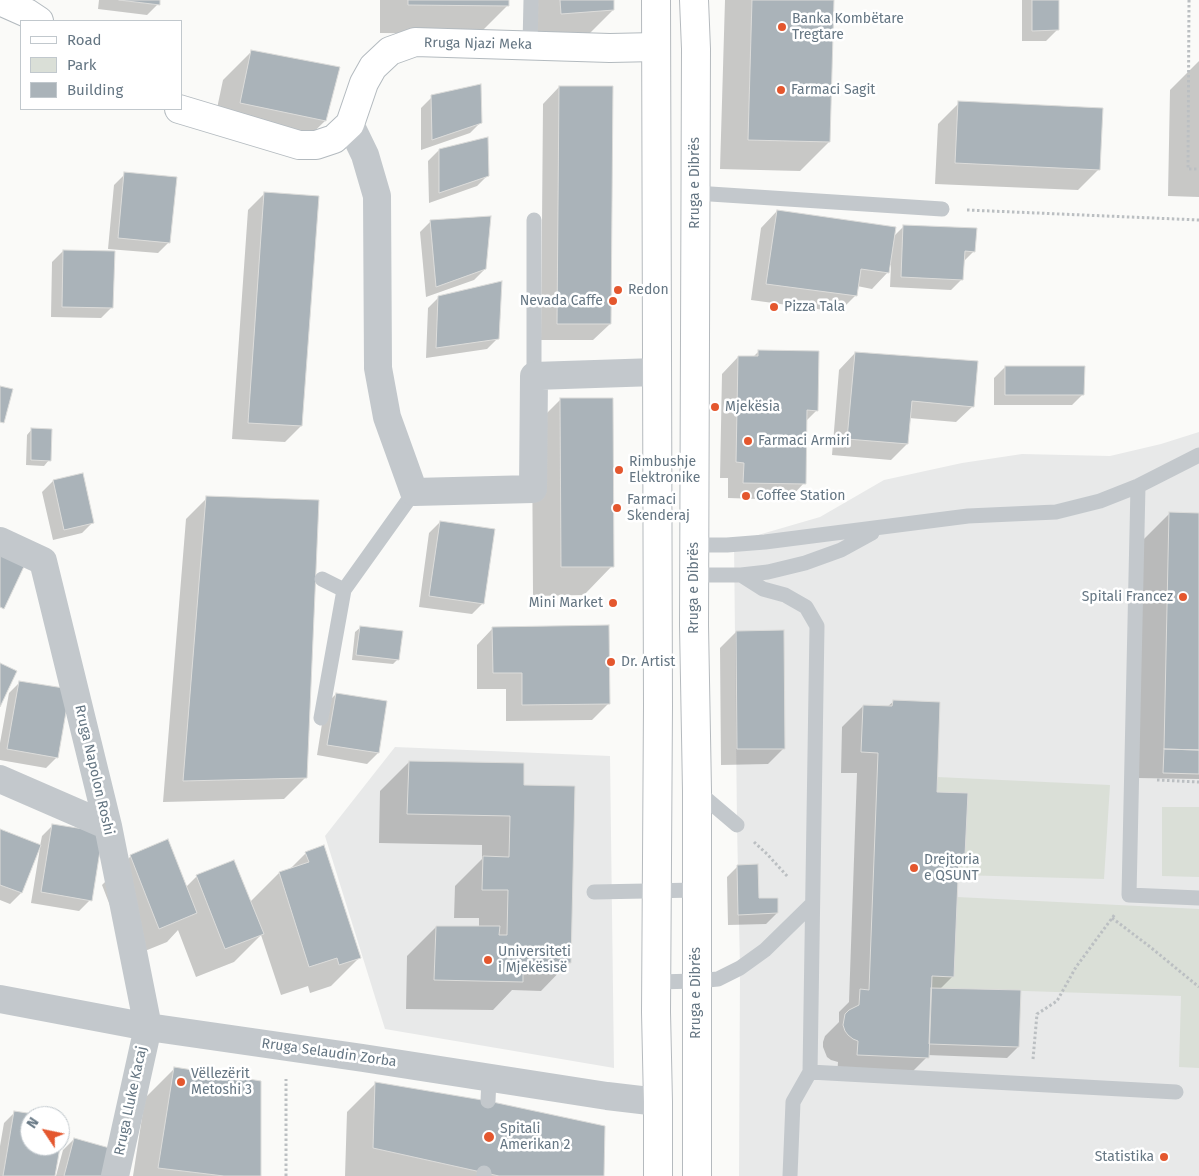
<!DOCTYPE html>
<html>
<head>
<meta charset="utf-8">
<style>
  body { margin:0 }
  #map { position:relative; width:1199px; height:1176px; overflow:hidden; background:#fafaf8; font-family:"Fira Sans",sans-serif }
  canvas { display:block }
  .legend { position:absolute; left:20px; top:20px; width:162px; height:90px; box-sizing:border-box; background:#fff; border:1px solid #c1c8cd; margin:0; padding:6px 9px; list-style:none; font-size:15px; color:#657683 }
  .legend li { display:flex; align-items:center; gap:10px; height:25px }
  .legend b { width:25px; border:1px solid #c1c8cd }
  .north { position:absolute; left:20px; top:1106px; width:50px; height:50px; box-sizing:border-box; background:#fff; border:1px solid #c1c8cd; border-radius:50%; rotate:304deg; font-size:14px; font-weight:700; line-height:20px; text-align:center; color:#657683 }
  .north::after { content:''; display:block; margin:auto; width:18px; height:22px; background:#e4572e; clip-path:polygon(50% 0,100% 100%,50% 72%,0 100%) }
</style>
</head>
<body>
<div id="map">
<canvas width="1199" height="1176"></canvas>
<ul class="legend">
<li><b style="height:6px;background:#fff"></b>Road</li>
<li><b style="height:14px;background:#dadfd7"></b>Park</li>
<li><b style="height:14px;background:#aab3b9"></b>Building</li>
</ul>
<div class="north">N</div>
</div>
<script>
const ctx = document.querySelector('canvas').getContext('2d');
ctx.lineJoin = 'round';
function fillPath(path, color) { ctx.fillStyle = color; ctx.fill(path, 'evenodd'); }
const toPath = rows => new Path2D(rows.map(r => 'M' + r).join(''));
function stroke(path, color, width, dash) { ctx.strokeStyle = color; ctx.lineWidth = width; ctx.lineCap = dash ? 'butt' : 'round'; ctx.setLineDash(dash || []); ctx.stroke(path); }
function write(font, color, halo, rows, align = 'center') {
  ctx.font = font + ' "Fira Sans",sans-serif'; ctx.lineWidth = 5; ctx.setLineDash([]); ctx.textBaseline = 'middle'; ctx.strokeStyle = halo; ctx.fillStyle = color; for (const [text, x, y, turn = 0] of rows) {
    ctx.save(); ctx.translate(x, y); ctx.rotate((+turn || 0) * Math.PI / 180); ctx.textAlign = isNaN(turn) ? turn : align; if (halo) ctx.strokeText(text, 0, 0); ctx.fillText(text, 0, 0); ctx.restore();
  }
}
fillPath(toPath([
  [1199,432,1199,1176,739,1176,740,968,737,825,734,542,820,517,884,480,962,463,1022,454,1110,456,1161,444],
  [395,747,610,756,614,1068,385,1029,325,836]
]), '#e8e9e9');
fillPath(toPath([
  [937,777,1110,785,1104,879,958,875,959,854,965,854,968,793,937,792],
  [1162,807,1199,807,1199,877,1162,876],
  [957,897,1199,909,1199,1068,1179,1067,1181,996,931,988,932,976,954,976]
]), '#dadfd7');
fillPath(toPath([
  [99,0,159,0,158,4,147,15,98,9],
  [380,0,508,0,508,5,479,34,380,33],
  [530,0,613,0,613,10,584,39,533,42],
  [725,0,833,0,829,142,800,171,720,169],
  [1022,0,1058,0,1057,30,1046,41,1022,41],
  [252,51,325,121,296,149,212,132,223,80],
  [1199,61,1199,197,1168,196,1170,90],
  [559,87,610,324,593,340,541,340,543,104],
  [432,97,481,122,470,133,421,150,421,108],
  [959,103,1099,169,1078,190,935,184,938,124],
  [439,150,488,175,477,186,429,203,428,161],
  [125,174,169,242,158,253,108,249,114,185],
  [265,193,301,426,285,442,232,439,248,210],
  [777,211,893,237,904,226,974,251,963,262,962,279,951,290,890,287,891,265,889,265,888,272,872,289,857,286,855,296,839,312,751,300,761,228],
  [431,221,485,269,474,280,426,297,420,232],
  [63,251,112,307,101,318,51,317,52,262],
  [439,297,498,338,487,349,426,358,428,308],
  [759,351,817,410,806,421,804,483,788,500,728,498,728,478,720,478,722,374,738,357,752,358],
  [855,353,973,406,956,422,909,418,907,444,891,460,832,455,839,370],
  [1005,367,1083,394,1072,405,994,405,994,378],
  [561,399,612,566,584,595,533,596,532,428],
  [32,429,49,460,44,466,26,465,27,435],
  [53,481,93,522,82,533,53,540,42,492],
  [207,498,305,778,284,799,163,802,186,519],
  [1170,513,1199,514,1199,779,1136,778,1141,542],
  [440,522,483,603,472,614,419,607,429,533],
  [361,627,398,659,393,664,352,660,355,632],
  [493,628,609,703,592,720,506,721,506,689,477,689,477,645],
  [736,632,784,748,768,764,721,765,720,648],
  [20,682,57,757,46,768,0,760,0,743,9,693],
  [336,694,378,753,367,764,317,755,325,705],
  [893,702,964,854,957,861,953,976,940,989,1018,1047,1007,1058,927,1055,927,1057,906,1078,837,1076,838,1062,831,1060,827,1057,823,1047,823,1042,825,1036,839,1022,839,1012,849,1002,857,773,841,773,842,727,863,706,887,707],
  [409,762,522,786,569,962,541,991,512,990,493,1010,406,1009,407,956,436,927,479,927,479,918,454,918,455,886,482,859,482,845,379,843,380,791],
  [53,825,90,900,79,911,31,903,40,848,39,848,21,893,10,904,0,900,0,830,40,846,42,836],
  [306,853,360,957,331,986,310,993,308,986,281,995,261,935,234,962,196,977,178,930,167,942,130,957,102,885,131,856,186,887,197,876,250,902,279,873,289,870],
  [738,866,758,899,777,913,766,924,728,925,727,877],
  [174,1069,260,1176,133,1176,145,1098],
  [376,1083,603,1176,345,1176,347,1112],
  [15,1112,39,1116,30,1116,30,1146,59,1146,54,1176,0,1176,0,1146,4,1123],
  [74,1139,105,1176,56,1176,63,1150]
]), '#0003');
const building = toPath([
  [119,0,160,0,160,5,119,0],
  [408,0,509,0,509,6,408,5,408,0],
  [560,0,614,0,614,10,561,14,560,0],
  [752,0,834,0,830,142,748,140,752,0],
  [1032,0,1059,0,1059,30,1032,31,1032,0],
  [251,50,340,67,326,121,240,103,251,50],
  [481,84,482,123,432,140,431,95,481,84],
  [559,86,613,86,611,324,557,324,559,86],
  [958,101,1103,108,1100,170,955,163,958,101],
  [488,137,489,176,439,193,439,149,488,137],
  [124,172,177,177,170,243,118,238,124,172],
  [264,192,319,196,302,426,248,423,264,192],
  [777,210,896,227,889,273,861,269,857,296,766,284,777,210],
  [491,216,486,269,436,287,430,220,491,216],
  [903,225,977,228,975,252,965,251,963,280,901,277,903,225],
  [63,250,115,251,113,308,62,307,63,250],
  [502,281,499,339,436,348,438,296,502,281],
  [758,350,819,351,818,411,807,410,806,484,743,483,744,463,736,462,738,356,758,356,758,350],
  [855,352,978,361,974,407,912,401,908,444,847,439,855,352],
  [1005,366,1085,366,1084,395,1005,395,1005,366],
  [0,386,13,389,4,423,0,422,0,386],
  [560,398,613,398,614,567,561,567,560,398],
  [31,428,52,429,51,461,31,460,31,428],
  [83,473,94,523,64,530,53,480,83,473],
  [206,496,319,500,307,778,183,781,206,496],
  [1169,512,1199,513,1199,750,1164,749,1169,512],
  [440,521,495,529,484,604,429,596,440,521],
  [0,548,27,560,4,609,0,607,0,548],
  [609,625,610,704,522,705,522,673,493,673,492,627,609,625],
  [360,626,403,631,399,660,356,655,360,626],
  [784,630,785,749,737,749,736,631,784,630],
  [0,663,17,671,0,707,0,663],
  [19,681,70,689,58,758,7,749,19,681],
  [336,693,387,701,379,753,327,745,336,693],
  [893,700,940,702,937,792,968,793,965,855,959,854,954,977,932,976,929,1058,857,1055,858,1041,853,1039,848,1035,845,1031,843,1025,845,1014,849,1010,859,1005,860,989,869,990,878,753,861,752,863,705,892,706,893,700],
  [1164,749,1199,750,1199,774,1163,773,1164,749],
  [409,761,524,763,524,785,575,786,571,963,523,962,523,982,434,980,436,926,500,926,499,935,507,935,508,890,482,890,483,856,509,857,510,816,407,814,409,761],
  [52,824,103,832,92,901,41,892,52,824],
  [0,829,41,845,22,893,0,885,0,829],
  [168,839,197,913,159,929,130,855,168,839],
  [324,845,361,958,339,965,337,958,309,967,279,872,309,862,305,852,324,845],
  [234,860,264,934,225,949,196,875,234,860],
  [758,864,759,898,778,898,778,913,738,915,737,865,758,864],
  [931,988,1021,990,1019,1047,929,1044,931,988],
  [174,1067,261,1081,261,1176,224,1176,158,1168,174,1067],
  [375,1082,488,1101,605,1126,604,1176,499,1176,373,1148,375,1082],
  [14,1111,47,1116,30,1116,30,1146,60,1146,60,1118,65,1119,55,1176,3,1176,14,1111],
  [74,1138,113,1149,106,1176,64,1176,74,1138]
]);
fillPath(building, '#aab3b9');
stroke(building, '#dcdcda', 1);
const secondary = toPath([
  [0,1,27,13,39,21],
  [179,109,299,145,316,145,334,139,350,124,364,83,373,67,390,51,415,42,610,48,656,47]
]);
const primary = toPath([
  [656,0,658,705,656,1012,658,1102,658,1176],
  [694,0,696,49,694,625,697,791,697,1176]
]);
stroke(secondary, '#b3babf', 30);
stroke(primary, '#b5babe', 30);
stroke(toPath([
  [1189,0,1188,169,1199,169],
  [967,210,1199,220],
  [1157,780,1199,782],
  [754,842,767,854,788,877],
  [1112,918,1149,946,1199,987],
  [1033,1059,1037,1014,1057,1001,1076,967,1115,914],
  [286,1176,286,1079]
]), '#bbbfc2', 3, [2.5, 2.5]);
stroke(toPath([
  [530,45,531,0],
  [695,193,942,209],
  [534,376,534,220],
  [1138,486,1129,895,1199,898],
  [694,545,727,545,765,542,968,516,1056,512,1100,501,1138,486,1199,455],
  [695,575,741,575,768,572,805,563,841,550,872,533],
  [741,575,763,589,785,595,806,607,817,626,810,1072,793,1102,790,1176],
  [322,579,344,590],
  [321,718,344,590,414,492],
  [697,791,737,825],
  [594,892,697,890],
  [657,982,696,981,718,979,740,968,765,950,812,904],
  [810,1072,1176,1092],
  [488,1101,489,1078],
  [484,1176,484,1173]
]), '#c3c8cc', 15);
stroke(toPath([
  [350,124,365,155,377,196,378,368,387,417,414,492,533,489,534,376,656,372],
  [0,541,43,561,108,826,148,1027,115,1176],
  [0,779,108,826],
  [0,999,148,1027,363,1058,607,1096,658,1102]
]), '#c3c8cc', 28);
stroke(secondary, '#fff', 28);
stroke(primary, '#fff', 28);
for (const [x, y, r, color] of [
  [782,27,5,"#e4572e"],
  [781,90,5,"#e4572e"],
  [618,290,5,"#e4572e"],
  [613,301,5,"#e4572e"],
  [774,307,5,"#e4572e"],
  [715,407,5,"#e4572e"],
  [748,441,5,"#e4572e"],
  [619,470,5,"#e4572e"],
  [746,496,5,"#e4572e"],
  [617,508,5,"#e4572e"],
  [1183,597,5,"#e4572e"],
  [613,603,5,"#e4572e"],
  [611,662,5,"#e4572e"],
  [914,868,5,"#e4572e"],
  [488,960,5,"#e4572e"],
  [181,1082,5,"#e4572e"],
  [489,1137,6,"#e4572e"],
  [1164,1157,5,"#e4572e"]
]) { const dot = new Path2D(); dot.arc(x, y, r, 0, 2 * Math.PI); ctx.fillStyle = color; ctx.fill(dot); stroke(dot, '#fff', 2); }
write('14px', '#657683', '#fff', [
  ["Banka Kombëtare",792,19],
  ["Tregtare",792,35],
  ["Farmaci Sagit",791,90],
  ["Redon",628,290],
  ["Nevada Caffe",603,301,"right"],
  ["Pizza Tala",784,307],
  ["Mjekësia",725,407],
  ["Farmaci Armiri",758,441],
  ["Rimbushje",629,462],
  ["Elektronike",629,478],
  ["Coffee Station",756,496],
  ["Farmaci",627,500],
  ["Skenderaj",627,516],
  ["Spitali Francez",1173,597,"right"],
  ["Mini Market",603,603,"right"],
  ["Dr. Artist",621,662],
  ["Drejtoria",924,860],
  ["e QSUNT",924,876],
  ["Universiteti",498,952],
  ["i Mjekësisë",498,968],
  ["Vëllezërit",191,1074],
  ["Metoshi 3",191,1090],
  ["Spitali",500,1129],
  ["Amerikan 2",500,1145],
  ["Statistika",1154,1157,"right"]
], 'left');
write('14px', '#657683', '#fff', [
  ["Rruga Njazi Meka",478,44,1],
  ["Rruga e Dibrës",695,183,-90],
  ["Rruga e Dibrës",694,588,-90],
  ["Rruga Napolon Roshi",94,770,77],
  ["Rruga e Dibrës",696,993,-90],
  ["Rruga Selaudin Zorba",329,1053,8],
  ["Rruga Lluke Kacaj",131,1101,-78]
]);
</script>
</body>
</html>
